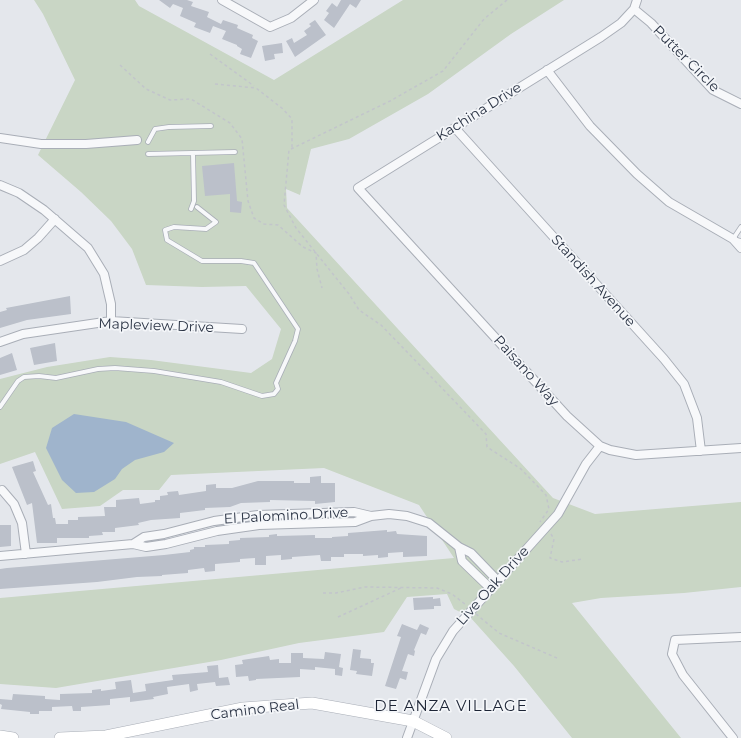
<!DOCTYPE html>
<html>
<head>
<meta charset="utf-8">
<style>
  body { margin:0 }
  canvas { display:block; background:#e4e7ec }
</style>
</head>
<body>
<canvas width="741" height="738"></canvas>
<script>
const ctx = document.querySelector('canvas').getContext('2d');
ctx.lineJoin = 'round';
function fillPath(path, color) { ctx.fillStyle = color; ctx.fill(path, 'evenodd'); }
const toPath = rows => new Path2D(rows.map(r => 'M' + r).join(''));
function stroke(path, color, width, dash) { ctx.strokeStyle = color; ctx.lineWidth = width; ctx.lineCap = dash ? 'butt' : 'round'; ctx.setLineDash(dash || []); ctx.stroke(path); }
function write(font, color, halo, rows, align = 'center') {
  ctx.font = font + ' Montserrat,sans-serif'; ctx.lineWidth = 3.5; ctx.setLineDash([]); ctx.textBaseline = 'middle'; ctx.strokeStyle = halo; ctx.fillStyle = color; for (const [text, x, y, turn = 0] of rows) {
    ctx.save(); ctx.translate(x, y); ctx.rotate((+turn || 0) * Math.PI / 180); ctx.textAlign = isNaN(turn) ? turn : align; if (halo) ctx.strokeText(text, 0, 0); ctx.fillText(text, 0, 0); ctx.restore();
  }
}
fillPath(toPath([
  [34,0,135,0,139,6,274,80,403,0,564,0,511,34,428,94,349,139,311,149,300,195,286,189,287,208,553,498,595,514,741,502,741,587,684,593,601,598,572,603,681,738,572,738,514,666,470,617,454,609,447,594,407,597,384,632,299,643,221,660,56,688,0,684,0,598,454,558,419,505,324,468,171,475,159,490,123,490,100,506,62,509,35,452,0,464,0,379,47,367,110,357,151,360,251,373,272,359,281,329,246,286,202,287,146,285,132,249,111,221,81,192,38,155,75,80,43,14]
]), '#c9d6c5');
fillPath(toPath([
  [74,414,126,422,174,443,164,452,135,460,122,469,115,479,94,492,76,493,62,480,46,448,52,428]
]), '#9fb4cc');
fillPath(toPath([
  [159,0,187,0,193,2,191,6,209,12,207,17,221,24,223,20,238,25,237,28,253,35,252,38,258,41,251,58,240,54,242,49,237,46,237,45,222,39,226,31,213,26,210,33,194,27,196,23,180,16,183,8,173,4,170,8],
  [341,0,361,0,356,8,350,4,334,28,324,20,329,13,326,11,332,3,337,7],
  [315,20,326,35,295,57,286,41,292,38,294,43,307,35,304,31,311,26,309,24],
  [282,43,283,53,274,54,275,59,265,61,262,46],
  [234,163,237,201,242,202,241,213,230,212,230,194,205,196,202,166],
  [70,296,71,314,27,320,0,328,0,312,7,310,6,308],
  [55,343,57,361,34,365,30,348],
  [12,353,17,370,0,375,0,358],
  [33,461,36,471,33,472,48,505,51,504,53,518,55,518,56,524,68,524,68,520,78,520,78,517,105,516,104,507,116,507,116,500,139,498,140,504,155,502,155,500,160,500,160,496,168,495,167,492,178,491,179,495,206,491,206,485,216,484,216,488,232,488,258,481,294,481,294,483,310,483,310,477,321,476,321,483,335,483,335,502,315,504,315,501,270,500,270,502,241,503,230,507,205,508,205,510,180,513,180,518,151,520,138,523,139,525,115,528,115,532,102,532,103,535,89,536,89,538,57,538,57,543,37,543,32,503,27,505,12,467],
  [0,525,11,525,11,546,0,547],
  [387,530,387,532,396,531,397,534,427,536,427,556,403,557,403,552,388,553,388,557,378,558,378,555,363,556,363,554,344,554,344,557,331,557,331,561,321,561,320,555,292,557,292,559,281,560,281,555,266,556,266,565,255,565,255,558,240,559,240,562,215,564,215,571,205,572,204,568,188,570,188,573,162,575,162,576,137,577,97,582,0,589,0,569,7,568,164,555,190,552,190,550,194,549,194,547,205,547,205,545,229,544,229,541,240,540,240,538,269,537,269,535,277,534,277,536,315,535,315,538,332,538,332,537,348,536,348,533],
  [433,597,433,599,440,598,441,606,434,606,434,609,414,610,413,598],
  [402,624,417,630,420,624,429,628,426,635,421,633,414,650,415,651,414,656,408,654,402,671,408,672,406,680,400,678,396,689,385,686,401,637,397,636],
  [353,649,361,650,360,658,371,659,371,663,374,663,372,676,356,674,357,671,350,670],
  [325,652,341,654,339,667,343,668,342,676,335,675,335,669,315,667,315,670,300,669,300,677,256,679,256,680,249,681,248,676,236,677,235,665,243,664,242,660,269,656,270,660,279,659,279,663,291,663,291,653,303,653,303,658,324,659],
  [218,665,219,678,228,677,230,685,216,686,215,682,197,684,198,690,190,692,189,684,167,687,168,694,153,697,154,699,130,702,130,697,110,699,110,705,81,707,81,711,73,711,72,706,52,707,52,711,39,711,39,714,30,714,30,712,1,709,2,705,0,704,0,699,12,700,13,694,45,696,45,699,60,700,60,694,92,693,92,690,101,689,101,691,116,689,115,682,131,680,133,693,146,691,145,684,173,680,172,675,208,672,207,666]
]), '#bbc0ca');
const lane = toPath([
  [148,142,155,129,169,127,211,126],
  [148,154,235,152],
  [191,209,194,201,193,153],
  [741,227,733,239,741,241],
  [0,407,18,381,24,377,39,376,56,378,98,369,115,368,154,371,221,382,262,396,274,394,278,389,276,383,295,341,298,329,254,263,241,261,202,261,167,240,165,230,174,227,206,229,216,222,197,207]
]);
const street = toPath([
  [222,0,270,27,291,18,314,0],
  [637,0,634,9,621,23,601,37,358,188,567,416,600,446,610,450,636,455,741,448],
  [634,9,651,23,713,90,741,104],
  [547,70,590,126,637,174,669,202,733,239,741,248],
  [455,128,664,359,684,384,697,418,701,451],
  [0,138,41,144,86,144,137,140],
  [0,185,19,193,44,210,88,248,104,274,111,304,111,321],
  [0,261,24,250,38,238,55,219],
  [0,342,23,334,111,321,242,329],
  [2,490,14,504,22,523,26,554],
  [133,544,144,537,164,534,214,521,258,515,354,512,371,516],
  [0,556,133,544,146,547,166,544,217,531,259,525,355,522,371,516,389,514,407,516,429,523,459,547],
  [491,589,462,561,459,547,471,553,498,581],
  [407,738,436,659,453,631,558,514,586,464,600,446],
  [733,738,683,675,672,654,675,640,741,637]
]);
const secondary = toPath([
  [0,736,13,738],
  [60,738,106,736,243,708,312,703,413,721,446,738]
]);
stroke(lane, '#a9aeb7', 5.5);
stroke(street, '#a9aeb7', 10);
stroke(secondary, '#a9aeb7', 12);
stroke(toPath([
  [507,0,484,19,443,71,390,101,289,150,284,205,296,228,349,294,359,310,381,325,464,411,486,434,487,447,521,469,546,495,549,509,540,522],
  [210,54,254,86],
  [120,65,146,89,170,100,191,99,230,123,242,139,248,201,254,218,264,224,278,225,303,247,316,253,317,269,322,288],
  [215,84,256,88,283,109,292,119,292,148],
  [551,534,554,539,550,558,562,562,583,559],
  [323,593,336,593,365,587,437,588,452,594,466,605],
  [476,614,499,633,557,658],
  [338,617,401,588]
]), '#c2c5cb', 1.5, [3, 3]);
stroke(lane, '#f7f8fa', 4);
stroke(street, '#f7f8fa', 8);
stroke(secondary, '#fff', 11);
write('14px', '#2b3445', '#f4f6f9', [
  ["Putter Circle",686,59,45],
  ["Kachina Drive",479,112,-32],
  ["Standish Avenue",593,281,48],
  ["Mapleview Drive",156,326,2],
  ["Paisano Way",526,371,48],
  ["El Palomino Drive",286,516,-3],
  ["Live Oak Drive",493,586,-48],
  ["Camino Real",255,710,-7]
]);
ctx.letterSpacing = '1px';
write('15px', '#1d2536', '#f4f6f9', [
  ["DE ANZA VILLAGE",451,707]
]);
ctx.letterSpacing = '0px';
</script>
</body>
</html>
